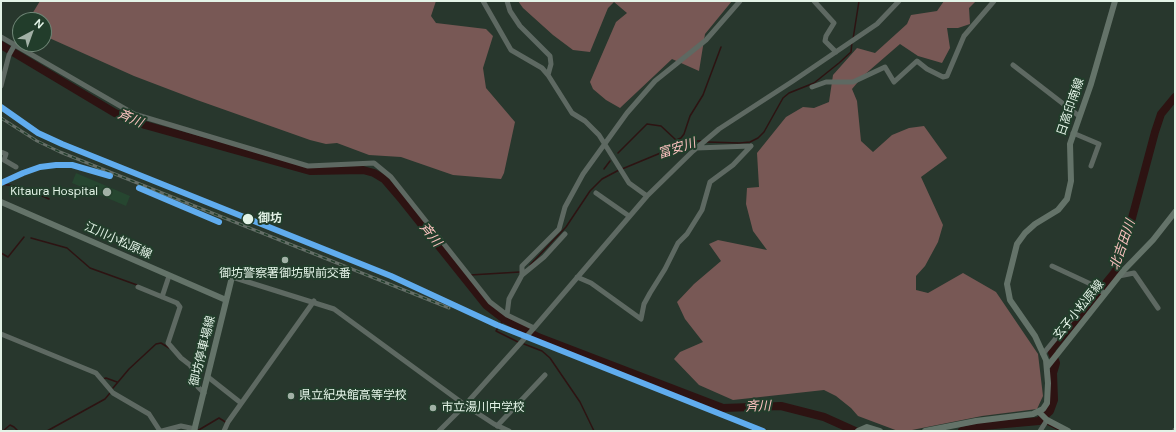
<!DOCTYPE html>
<html>
<head>
<meta charset="utf-8">
<style>
  body { margin:0 }
  #map { position:relative; width:1176px; height:432px; overflow:hidden; background:#28372d; font-family:"DM Sans",sans-serif }
  canvas { display:block }
  .frame { position:absolute; inset:0; border:2px solid #e3f3e7; pointer-events:none }
  .north { position:absolute; left:12px; top:12px; width:40px; height:40px; box-sizing:border-box; background:#223d2b; border:1px solid #6f8676; border-radius:50%; rotate:41deg; font-size:11px; font-weight:700; line-height:16px; text-align:center; color:#e3f3e7 }
  .north::after { content:''; display:block; margin:auto; width:14px; height:18px; background:#a2b1a6; clip-path:polygon(50% 0,100% 100%,50% 72%,0 100%) }
</style>
</head>
<body>
<div id="map">
<canvas width="1176" height="432"></canvas>
<div class="frame"></div>
<div class="north">N</div>
</div>
<script>
const ctx = document.querySelector('canvas').getContext('2d');
ctx.lineJoin = 'round';
function fillPath(path, color) { ctx.fillStyle = color; ctx.fill(path, 'evenodd'); }
const toPath = rows => new Path2D(rows.map(r => 'M' + r).join(''));
function stroke(path, color, width, dash) { ctx.strokeStyle = color; ctx.lineWidth = width; ctx.lineCap = dash ? 'butt' : 'round'; ctx.setLineDash(dash || []); ctx.stroke(path); }
function write(font, color, halo, rows, align = 'center') {
  ctx.font = font + ' "DM Sans","Noto Sans JP",sans-serif'; ctx.lineWidth = 4; ctx.setLineDash([]); ctx.textBaseline = 'middle'; ctx.strokeStyle = halo; ctx.fillStyle = color; for (const [text, x, y, turn = 0] of rows) {
    ctx.save(); ctx.translate(x, y); ctx.rotate((+turn || 0) * Math.PI / 180); ctx.textAlign = isNaN(turn) ? turn : align; if (halo) ctx.strokeText(text, 0, 0); ctx.fillText(text, 0, 0); ctx.restore();
  }
}
fillPath(toPath([
  [76,173,130,196,126,206,72,183]
]), '#264630');
fillPath(toPath([
  [40,1,436,1,431,16,436,23,486,29,493,36,483,68,486,88,515,122,504,173,501,179,453,175,401,157,369,155,337,143,326,144,310,140,197,100,134,76,47,37,44,34,44,20,29,19],
  [518,1,732,1,705,34,699,71,672,59,620,108,606,100,593,89,590,82,616,22,627,13,614,2,608,8,590,52,573,50,553,35,523,8],
  [944,1,976,1,969,8,970,24,958,28,947,28,950,48,942,63,918,56,900,44,863,76,852,89,857,101,861,141,873,152,892,135,909,128,924,126,947,158,921,177,943,225,938,242,925,266,916,276,916,290,928,293,963,273,996,292,1038,354,1043,396,1037,409,982,416,907,431,898,431,858,416,851,408,836,396,824,390,733,400,699,385,674,359,680,352,703,342,685,319,677,302,694,284,721,261,709,244,718,240,767,250,753,231,746,204,747,188,759,187,757,153,786,117,803,107,814,108,829,102,833,75,857,48,875,53,907,24,911,15,937,11]
]), '#785855');
stroke(toPath([
  [853,39,859,1],
  [707,142,740,143,750,142,758,138,764,132,783,98,789,93,814,83,839,63,851,52,852,42],
  [618,153,647,124,661,126,676,140,681,138,684,134,690,116,703,95,721,47],
  [604,169,610,161],
  [622,169,675,147,697,141,701,141],
  [1,184,22,187,49,199],
  [31,238,67,248,90,268,137,285],
  [1,253,8,257,24,237],
  [530,265,566,227,590,191,602,179,619,170],
  [462,275,466,275],
  [470,275,520,272],
  [504,319,496,331,518,342],
  [524,344,542,351,550,358,580,402,594,431],
  [103,379,106,378,117,382],
  [113,388,129,369,156,344,161,343,169,348],
  [1039,421,1043,423],
  [1047,424,1061,431],
  [3,431,10,425,14,427,18,431],
  [47,431,105,399,110,393],
  [197,431,219,418,227,423]
]), '#2d1312', 1.5);
stroke(toPath([
  [1,45,115,113,145,125,310,171,363,170,374,173,384,179,402,200,486,305,504,319,538,337,723,408,781,406,824,417,855,431],
  [962,431,983,426,1039,421,1050,411,1054,400,1053,373,1056,363,1051,350,1115,272,1132,218,1155,132,1161,114,1175,97]
]), '#2d1312', 8);
stroke(toPath([
  [483,1,511,50,542,68,548,75,572,113,585,121,599,135,629,183,647,196],
  [507,1,510,11,520,26,550,56,551,64,548,75],
  [814,1,834,23,826,36,825,41,836,52],
  [1,37,134,114,308,166,374,163,391,177,490,302,507,315,534,328],
  [1013,65,1079,116],
  [1,86,9,55,14,46],
  [812,87,826,82,853,82,885,67,894,82,917,61,927,69,943,77,947,76,964,36,994,1],
  [1073,133,1099,144,1091,166],
  [696,148,751,146],
  [1,152,6,154,4,160,16,167],
  [596,193,629,216],
  [1052,266,1095,286,1105,294],
  [522,275,522,266,559,229,565,207,583,174,627,113,655,81,706,40,740,1],
  [1119,276,1134,273,1158,308],
  [232,277,334,309,465,405,494,424,509,431],
  [577,277,591,283,641,319,644,304,650,293,665,269,678,243,687,234,702,210,710,182,733,165,751,146],
  [138,287,177,303,180,307,168,343,181,358,190,365,194,371,198,387,204,393],
  [162,297,169,276],
  [507,315,509,299,522,275,544,257,565,234],
  [1,334,96,373,113,393,149,414,160,431],
  [1043,354,1097,288],
  [208,377,241,403],
  [497,426,545,375],
  [162,431,181,426,195,429],
  [224,431,228,422,314,301],
  [439,431,465,405,534,328,647,196,693,151,719,129,793,81,877,24,899,1],
  [1040,431,1047,420],
  [1175,431,1175,430]
]), '#5e6962', 5);
stroke(toPath([
  [1,202,226,300],
  [1047,367,1124,270,1153,240,1175,212],
  [1039,412,1047,420,1068,431],
  [194,431,232,277],
  [858,431,867,427,880,431],
  [925,431,976,421,1033,414,1043,409,1047,403,1048,383,1046,360,1035,336,1010,300,1007,284,1017,244,1025,233,1035,224,1058,210,1067,199,1071,181,1070,144,1091,84,1115,1]
]), '#647369', 6);
const rail = toPath([
  [1,107,38,133,62,144,391,276,497,325,763,431],
  [1,118,37,141,60,152,449,308]
]);
stroke(rail, '#646e67', 3);
stroke(rail, '#223d2b', 1.5, [4.5]);
stroke(toPath([
  [1,107,38,133,62,144,391,276,497,325,763,431],
  [1,183,23,173,40,167,56,165,72,165,110,176],
  [139,188,219,222]
]), '#60acee', 6);
for (const [x, y, r, color] of [
  [107,192,5,"#a2b1a6"],
  [248,219,6,"#e3f3e7"],
  [285,260,4,"#a2b1a6"],
  [291,396,4,"#a2b1a6"],
  [433,408,4,"#a2b1a6"]
]) { const dot = new Path2D(); dot.arc(x, y, r, 0, 2 * Math.PI); ctx.fillStyle = color; ctx.fill(dot); stroke(dot, '#223d2b', 1.5); }
write('12px', '#e3f3e7', '#223d2b', [
  ["日高印南線",1071,107,-71],
  ["江川小松原線",118,241,24],
  ["玄子小松原線",1079,310,-51],
  ["御坊停車場線",203,351,-76]
]);
write('12px', '#e3f3e7', '#223d2b', [
  ["Kitaura Hospital",98,192,"right"],
  ["御坊警察署御坊駅前交番",285,274,"center"],
  ["県立紀央館高等学校",299,396],
  ["市立湯川中学校",441,408]
], 'left');
write('bold 12px', '#e3f3e7', '#223d2b', [
  ["御坊",258,219]
], 'left');
write('italic 13px', '#fbc2bf', '#223d2b', [
  ["斉川",130,119,23],
  ["富安川",677,149,-18],
  ["斉川",430,235,51],
  ["北吉田川",1123,245,-71],
  ["斉川",758,407,-2]
]);
</script>
</body>
</html>
